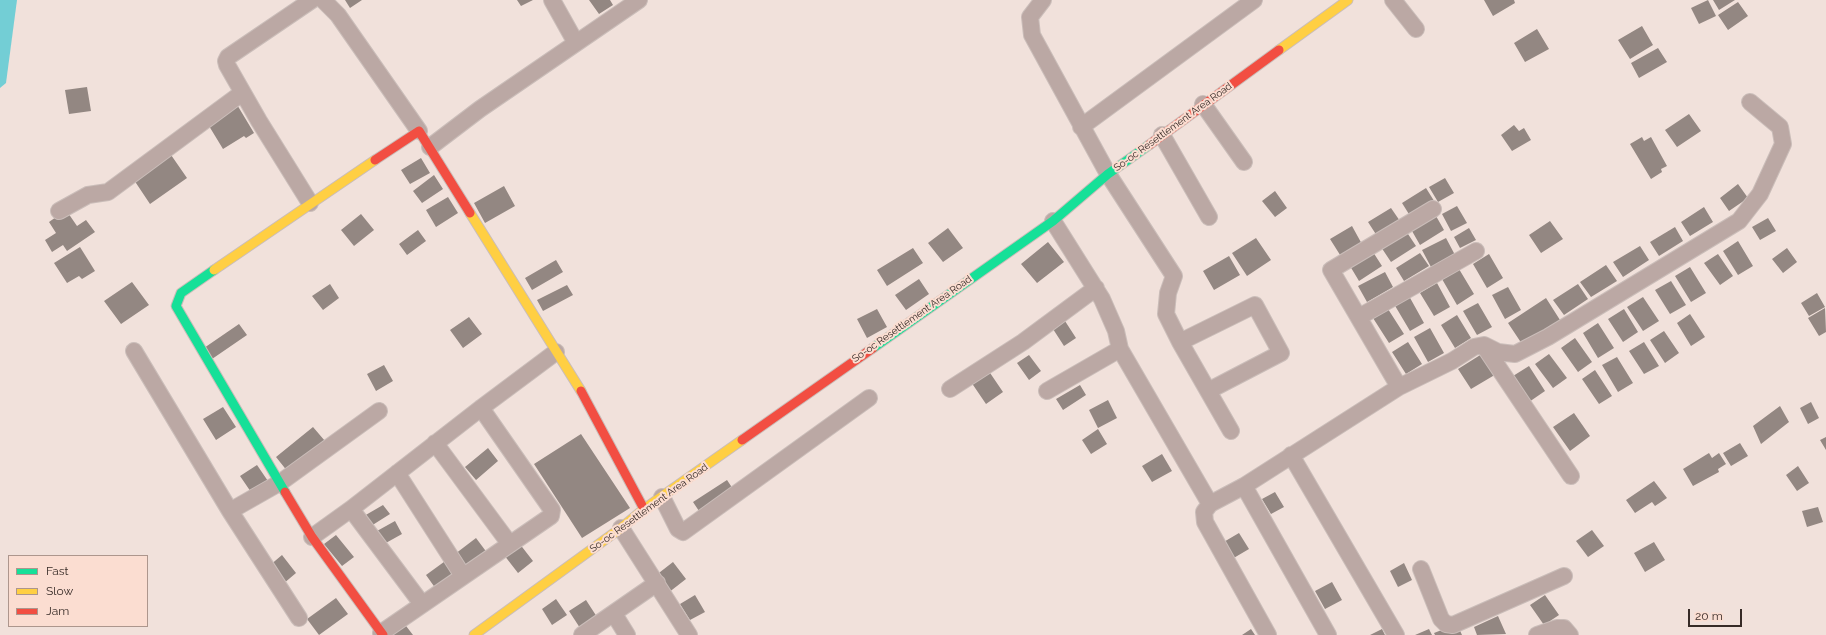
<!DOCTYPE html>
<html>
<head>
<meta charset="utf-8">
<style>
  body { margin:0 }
  #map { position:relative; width:1826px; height:635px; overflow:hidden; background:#f1e1db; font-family:Raleway,sans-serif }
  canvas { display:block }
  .legend { position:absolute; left:8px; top:555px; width:140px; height:72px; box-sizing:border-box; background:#fbddd1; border:1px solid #ad968d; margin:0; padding:5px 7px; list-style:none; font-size:12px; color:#372b27 }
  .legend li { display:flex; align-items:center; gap:8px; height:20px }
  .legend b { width:20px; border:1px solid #ad968d }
  .scale { position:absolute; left:1688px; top:609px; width:54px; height:18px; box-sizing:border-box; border:2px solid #372b27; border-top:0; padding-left:5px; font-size:12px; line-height:14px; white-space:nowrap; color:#372b27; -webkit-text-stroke:3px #fbddd1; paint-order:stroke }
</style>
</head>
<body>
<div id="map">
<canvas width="1826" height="635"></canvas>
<ul class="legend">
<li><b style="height:5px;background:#16e098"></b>Fast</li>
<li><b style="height:5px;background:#ffcf43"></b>Slow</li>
<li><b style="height:5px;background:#f24e42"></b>Jam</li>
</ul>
<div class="scale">20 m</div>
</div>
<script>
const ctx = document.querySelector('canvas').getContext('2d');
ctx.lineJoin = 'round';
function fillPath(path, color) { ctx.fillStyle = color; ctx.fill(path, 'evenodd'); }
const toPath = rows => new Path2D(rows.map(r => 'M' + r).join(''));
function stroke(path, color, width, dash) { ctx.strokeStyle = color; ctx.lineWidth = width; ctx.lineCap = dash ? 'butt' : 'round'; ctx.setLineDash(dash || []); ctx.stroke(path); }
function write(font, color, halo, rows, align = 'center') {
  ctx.font = font + ' Raleway,sans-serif'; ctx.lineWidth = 4; ctx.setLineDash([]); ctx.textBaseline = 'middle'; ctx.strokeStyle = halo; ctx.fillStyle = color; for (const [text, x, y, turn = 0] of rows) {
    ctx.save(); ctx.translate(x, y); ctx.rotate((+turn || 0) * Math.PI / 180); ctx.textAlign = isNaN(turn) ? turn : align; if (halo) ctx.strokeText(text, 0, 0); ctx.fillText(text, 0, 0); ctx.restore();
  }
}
fillPath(toPath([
  [0,0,17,0,6,83,0,88]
]), '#73ced5');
fillPath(toPath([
  [345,0,362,0,350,8],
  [517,0,533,0,521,6],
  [589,0,610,0,613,5,599,14],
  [1484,0,1514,0,1515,3,1493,16],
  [1708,0,1716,16,1699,24,1691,8],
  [1713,0,1735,0,1719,10],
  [1738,2,1748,16,1728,30,1718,15],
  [1642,26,1653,45,1630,59,1618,40],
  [1537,29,1549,49,1525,62,1514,43],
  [1658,48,1667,62,1639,78,1631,63],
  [87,87,91,111,69,114,65,90],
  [236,103,254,133,246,138,244,136,223,149,206,121],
  [1689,114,1701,131,1677,147,1665,130],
  [1514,125,1519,131,1524,128,1531,140,1512,151,1501,135],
  [1642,137,1644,141,1651,137,1667,166,1661,169,1662,172,1651,179,1630,144],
  [169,152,187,178,150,204,132,177],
  [421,158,430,173,410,184,401,170],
  [434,175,443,189,422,203,413,191],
  [1445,178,1454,193,1438,202,1429,187],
  [1738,184,1748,198,1729,211,1720,198],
  [504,186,515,206,485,223,474,203],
  [1426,188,1436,204,1412,219,1402,203],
  [1275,191,1287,208,1275,217,1262,201],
  [448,197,458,213,436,227,426,210],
  [1457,206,1467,223,1451,231,1442,214],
  [1704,207,1713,222,1690,236,1681,222],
  [1391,208,1402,224,1379,239,1368,222],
  [66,210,77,226,86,220,95,232,67,251,63,245,52,252,45,240,56,233,49,222],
  [361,214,374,230,354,246,341,230],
  [1436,216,1444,230,1420,245,1412,231],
  [1768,218,1776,231,1760,240,1752,227],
  [1550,221,1563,239,1541,253,1529,235],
  [1352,226,1363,246,1342,258,1330,239],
  [1675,227,1683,241,1659,256,1650,242],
  [948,228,963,248,943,262,928,243],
  [1469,228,1476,240,1460,248,1454,237],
  [418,230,426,241,407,255,399,244],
  [1406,231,1416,246,1391,262,1381,247],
  [1256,238,1271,260,1247,276,1232,253],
  [1446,238,1455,255,1431,267,1422,250],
  [1738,241,1753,266,1738,275,1723,251],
  [1048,242,1064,262,1037,283,1021,264],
  [1640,246,1649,260,1623,277,1613,262],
  [80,247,95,271,82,279,79,276,67,283,54,263],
  [913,248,923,263,887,286,877,270],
  [1787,248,1797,262,1783,273,1772,259],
  [1373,252,1382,266,1359,281,1350,266],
  [1420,253,1429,266,1404,281,1396,268],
  [1489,254,1503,278,1487,288,1473,264],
  [1718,254,1733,276,1720,285,1704,263],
  [1229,256,1240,275,1214,290,1203,271],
  [556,260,563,272,532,290,525,278],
  [1606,265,1617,281,1591,297,1580,282],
  [1690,267,1706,293,1691,302,1675,276],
  [1459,269,1474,294,1457,305,1442,279],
  [1385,272,1393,287,1367,302,1358,286],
  [919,279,929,294,906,310,895,295],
  [1671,281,1686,305,1670,314,1655,290],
  [132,282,149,305,121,324,104,301],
  [1437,283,1450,307,1434,316,1420,293],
  [330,284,339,298,323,310,312,296],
  [1578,284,1588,299,1564,315,1553,300],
  [567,285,573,295,543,311,537,300],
  [1508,287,1521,310,1505,319,1492,295],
  [1817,293,1825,307,1809,316,1801,303],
  [1409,296,1424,323,1410,331,1394,304],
  [1643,297,1659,321,1643,331,1627,307],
  [1546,298,1560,320,1522,344,1508,323],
  [1478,303,1492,327,1477,335,1463,311],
  [1825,308,1826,332,1819,336,1808,318],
  [877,309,887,327,867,338,857,319],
  [1388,309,1404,334,1389,343,1373,318],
  [1624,309,1638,332,1623,342,1608,319],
  [1690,314,1705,337,1691,346,1677,323],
  [1457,315,1471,338,1455,348,1441,325],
  [469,317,482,334,463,348,450,330],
  [1065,321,1076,338,1064,346,1053,329],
  [1598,323,1614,348,1598,358,1583,333],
  [239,324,247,335,212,359,204,348],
  [1430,328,1444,353,1428,362,1414,337],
  [1664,331,1679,353,1665,363,1650,340],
  [1575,338,1592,362,1578,372,1561,348],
  [1408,342,1422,364,1406,374,1392,352],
  [1644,342,1659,366,1644,374,1629,351],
  [1485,352,1498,373,1471,389,1458,369],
  [1549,354,1567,378,1553,388,1535,364],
  [1029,355,1041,371,1029,380,1017,363],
  [1617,357,1633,383,1618,392,1602,365],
  [384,365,393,381,376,391,367,374],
  [1529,366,1545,391,1529,402,1513,376],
  [986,367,1003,392,986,404,969,379],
  [1595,370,1612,396,1599,404,1582,379],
  [1080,385,1086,395,1063,410,1056,399],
  [1108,400,1117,418,1098,428,1089,410],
  [1811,402,1819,418,1808,424,1800,408],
  [1780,406,1789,422,1761,444,1753,426],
  [223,407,236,427,216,440,203,419],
  [1574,413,1590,436,1570,451,1553,427],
  [313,427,325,441,288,472,276,457],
  [1098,429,1107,444,1091,454,1082,440],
  [581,434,630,508,582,538,534,464],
  [1826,437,1826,450,1820,440],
  [1740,443,1748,456,1731,466,1723,453],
  [488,448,498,461,476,480,465,467],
  [1709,453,1712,458,1719,453,1726,464,1718,469,1719,472,1693,486,1683,469],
  [1162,454,1172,471,1152,482,1142,466],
  [257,465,270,484,253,495,240,476],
  [1798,466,1809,483,1797,491,1786,475],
  [727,480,735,492,701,514,693,502],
  [1654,481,1667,498,1655,506,1652,502,1635,513,1626,500],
  [1275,492,1284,507,1271,514,1262,499],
  [383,505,390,514,371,526,364,516],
  [1818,507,1823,522,1807,527,1802,511],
  [395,521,402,534,384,544,377,531],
  [1592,530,1604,546,1588,557,1576,541],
  [1239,533,1249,549,1232,559,1222,543],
  [336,535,354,557,342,566,324,544],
  [476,538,488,554,467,570,455,554],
  [1654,542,1665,560,1645,572,1634,553],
  [519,543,533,561,518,573,504,555],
  [282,555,296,573,283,584,269,566],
  [448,559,458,573,436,589,426,575],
  [673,562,686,579,668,593,655,576],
  [1404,563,1412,580,1398,587,1390,571],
  [1332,582,1342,600,1325,609,1315,591],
  [695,595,705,612,690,620,680,604],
  [1545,595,1559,615,1544,625,1530,605],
  [336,598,348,614,319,635,307,619],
  [556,599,567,615,552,625,542,609],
  [586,600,597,617,580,628,569,611],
  [1498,616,1506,634,1477,635,1474,627],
  [403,622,413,635,387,635],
  [1457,624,1462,635,1435,635,1434,633],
  [1251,629,1255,635,1242,635],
  [1382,629,1385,635,1370,635],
  [1429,629,1432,635,1415,635]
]), '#938782');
const street = toPath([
  [323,0,338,15,419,131],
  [552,0,576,43],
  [1043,0,1030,17,1032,35,1108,174,1174,276,1168,293,1166,314,1180,342,1231,431],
  [1393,0,1416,29],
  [1203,104,1244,162],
  [1081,127,1254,0],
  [1162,135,1209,217],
  [430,147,480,109,639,0],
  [310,203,259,121,227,65,226,61,228,57,312,0],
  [59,211,88,195,108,192,242,93],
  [1053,221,1102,299,1116,331,1120,349,1210,504,1244,486,1399,387,1452,361,1474,347,1484,345,1498,352,1515,354,1548,337,1739,221,1760,194,1783,144,1780,127,1750,102],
  [1359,317,1476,251],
  [1180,342,1255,305,1281,353,1208,391],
  [1484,346,1571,476],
  [134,351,230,511,299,618],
  [1399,387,1331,270,1433,209],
  [950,389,1023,342,1096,288],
  [1047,391,1120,349],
  [435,443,509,543],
  [1291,455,1396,635],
  [397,473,463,576],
  [1244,486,1328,635],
  [662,497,678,529,683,532,869,398],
  [1210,504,1204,512,1205,522,1268,635],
  [351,509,422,604],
  [230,511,281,482,379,411],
  [621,528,689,635],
  [312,537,351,509,481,408,556,352],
  [1421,569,1441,619,1446,624,1453,625,1564,576],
  [614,614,627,635],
  [381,633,551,516,552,510,481,408],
  [582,635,657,583],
  [1537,635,1557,628,1564,628,1570,635]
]);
const fast = toPath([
  [214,270,181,293,176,306,285,492],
  [873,348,1053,221,1108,174,1149,145]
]);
const slow = toPath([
  [1279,50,1348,0],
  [470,213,581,391],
  [214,270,375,160],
  [474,635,621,528,644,509,742,440]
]);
const jam = toPath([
  [1149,145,1279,50],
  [375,160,419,131,470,213],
  [581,391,644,509],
  [742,440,873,348],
  [285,492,312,537,383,635]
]);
stroke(street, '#cabdb9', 18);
stroke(fast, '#cabdb9', 11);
stroke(slow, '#cabdb9', 11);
stroke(jam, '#cabdb9', 11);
stroke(street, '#bba8a4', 16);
stroke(fast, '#16e098', 9);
stroke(slow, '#ffcf43', 9);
stroke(jam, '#f24e42', 9);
write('10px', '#372b27', '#fbddd1', [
  ["So-oc Resettlement Area Road",1173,127,-36],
  ["So-oc Resettlement Area Road",912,319,-35],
  ["So-oc Resettlement Area Road",649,508,-36]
]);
</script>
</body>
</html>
